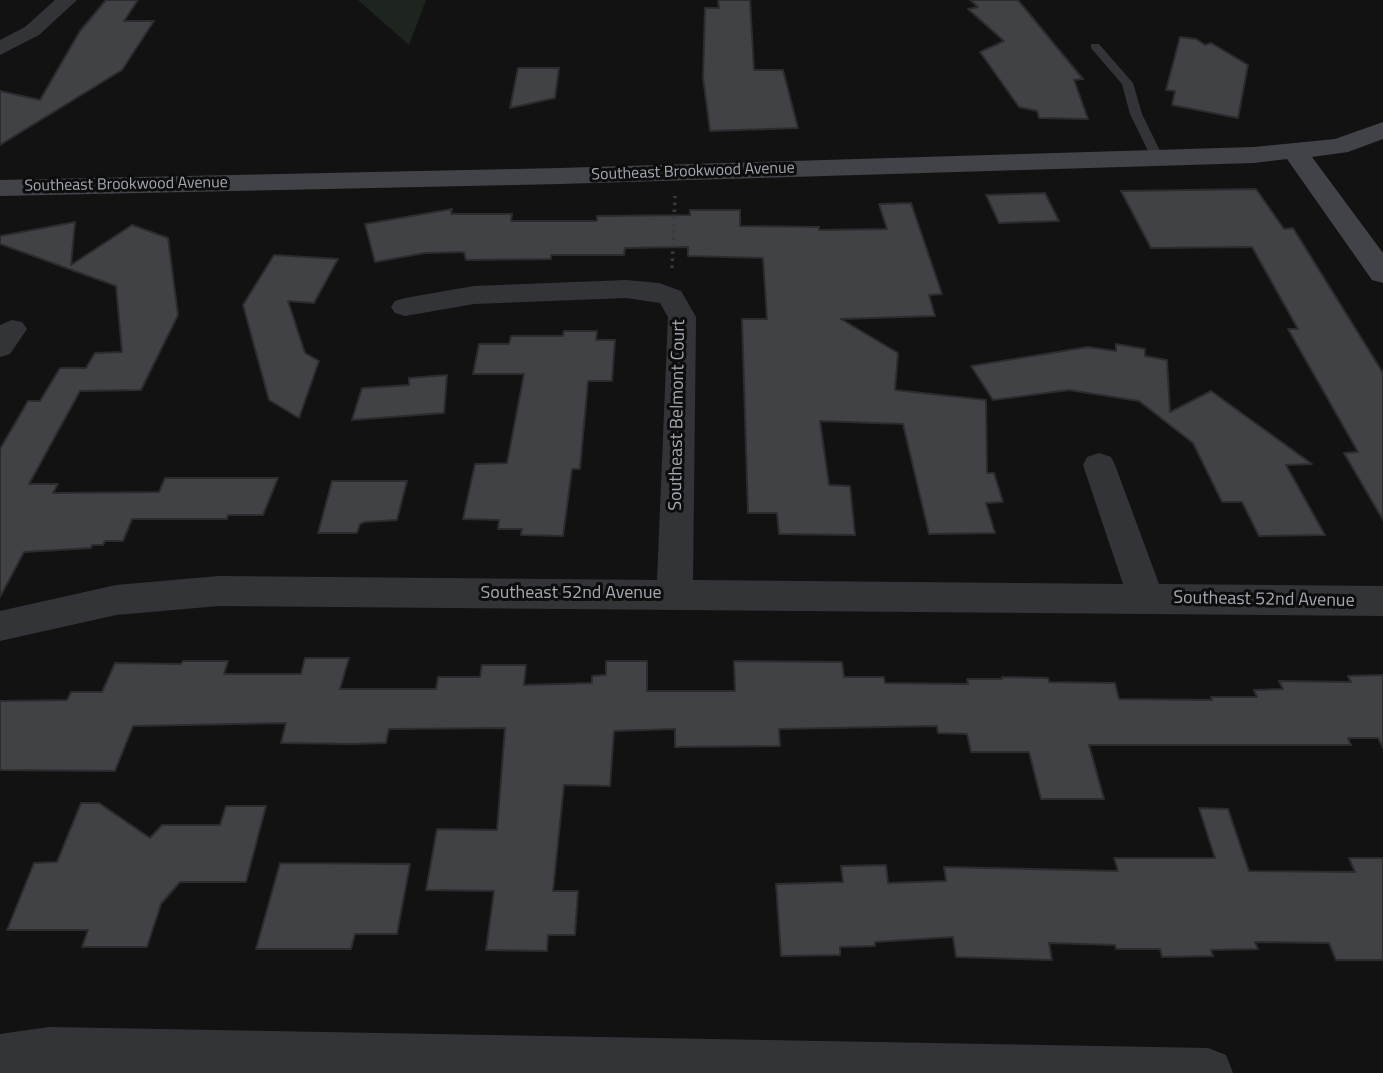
<!DOCTYPE html>
<html>
<head>
<meta charset="utf-8">
<style>
  body { margin:0 }
  canvas { display:block; background:#121213 }
</style>
</head>
<body>
<canvas width="1383" height="1073"></canvas>
<script>
const ctx = document.querySelector('canvas').getContext('2d');
ctx.lineJoin = 'round';
function fillPath(path, color) { ctx.fillStyle = color; ctx.fill(path, 'evenodd'); }
const toPath = rows => new Path2D(rows.map(r => 'M' + r).join(''));
function stroke(path, color, width, dash) { ctx.strokeStyle = color; ctx.lineWidth = width; ctx.lineCap = dash ? 'butt' : 'round'; ctx.setLineDash(dash || []); ctx.stroke(path); }
function write(font, color, halo, rows, align = 'center') {
  ctx.font = font + ' "Titillium Web",sans-serif'; ctx.lineWidth = 6; ctx.setLineDash([]); ctx.textBaseline = 'middle'; ctx.strokeStyle = halo; ctx.fillStyle = color; for (const [text, x, y, turn = 0] of rows) {
    ctx.save(); ctx.translate(x, y); ctx.rotate((+turn || 0) * Math.PI / 180); ctx.textAlign = isNaN(turn) ? turn : align; if (halo) ctx.strokeText(text, 0, 0); ctx.fillText(text, 0, 0); ctx.restore();
  }
}
fillPath(toPath([
  [358,0,426,0,409,45]
]), '#1e251f');
const building = toPath([
  [106,0,138,0,124,21,154,21,122,70,0,145,0,91,40,100,80,31,106,0],
  [718,0,750,0,754,70,783,70,798,128,710,131,703,77,705,8,719,8,718,0],
  [970,0,1018,0,1083,79,1074,80,1088,119,1039,118,1037,111,1019,107,980,52,1004,41,968,9,978,7,970,0],
  [1180,37,1196,39,1205,45,1211,43,1248,65,1238,118,1172,105,1175,91,1166,90,1180,37],
  [518,68,559,68,555,98,510,108,518,68],
  [1256,189,1284,229,1293,228,1383,373,1383,520,1344,453,1358,452,1288,329,1298,329,1252,247,1151,248,1121,191,1256,189],
  [1045,193,1059,221,999,223,986,195,1045,193],
  [911,203,942,294,929,295,935,316,841,319,898,353,895,390,986,400,987,473,994,473,1003,502,986,503,995,533,929,534,903,424,820,421,829,485,850,486,855,535,779,534,777,513,748,513,742,319,767,319,763,258,688,256,688,247,625,248,624,255,551,255,551,259,466,260,464,252,425,253,375,262,365,224,452,209,451,214,512,214,511,221,597,221,597,216,690,215,690,210,740,210,740,226,819,227,819,230,887,229,879,204,911,203],
  [75,222,71,265,132,225,168,238,178,315,141,390,80,391,29,484,58,484,53,493,159,492,165,478,278,478,263,515,228,515,227,519,132,519,123,541,105,541,103,545,92,545,91,548,24,552,0,597,0,449,28,401,40,401,60,368,86,368,95,353,122,352,116,286,0,244,0,236,75,222],
  [274,255,338,259,314,303,288,301,305,353,319,361,299,418,269,400,243,305,274,255],
  [564,331,597,331,596,340,615,340,612,381,588,381,580,469,572,469,563,536,521,535,522,529,498,529,499,520,463,519,475,464,507,463,524,374,473,374,479,344,509,344,511,336,563,336,564,331],
  [1116,344,1145,349,1145,356,1167,360,1170,412,1211,391,1312,464,1286,465,1325,535,1259,536,1242,502,1222,502,1193,443,1139,401,1069,390,993,400,971,366,1088,347,1116,351,1116,344],
  [447,375,444,413,352,420,362,388,409,385,409,378,447,375],
  [332,481,407,481,397,520,365,522,360,524,357,533,318,533,332,481],
  [305,658,349,658,340,689,436,689,438,677,480,677,482,665,526,665,524,685,592,683,592,676,606,675,606,661,647,661,647,691,735,691,734,661,842,662,844,677,884,677,885,683,968,684,967,679,1002,679,1002,677,1048,678,1049,682,1115,683,1119,699,1212,700,1211,697,1257,697,1254,690,1283,689,1279,681,1351,682,1348,676,1383,675,1383,748,1378,738,1348,738,1351,745,1089,745,1104,799,1041,799,1029,752,971,752,967,734,938,733,937,726,779,729,780,746,675,747,675,729,614,731,610,786,564,785,553,891,578,891,575,935,548,935,547,951,486,950,494,891,426,890,437,829,497,830,505,728,389,729,386,743,352,744,281,743,286,723,133,726,115,771,0,770,0,701,67,700,71,692,102,692,115,663,181,664,183,661,228,661,224,674,301,674,305,658],
  [81,803,99,803,150,838,162,825,220,825,226,806,266,806,246,882,180,882,161,904,147,947,82,947,88,930,7,930,34,863,57,862,81,803],
  [1199,808,1228,809,1249,871,1355,872,1349,858,1383,858,1383,960,1336,960,1329,943,1255,942,1258,949,1211,950,1213,956,1162,957,1160,949,1116,949,1115,945,1049,943,1052,960,956,957,953,937,875,942,875,946,840,947,840,955,781,956,776,884,843,882,841,866,886,865,888,883,946,881,944,867,1118,871,1114,858,1215,858,1199,808],
  [280,863,410,864,397,934,355,934,351,949,256,949,280,863]
]);
fillPath(building, '#414246');
stroke(building, '#2c2c2f', 2);
stroke(toPath([
  [672,268,675,196]
]), '#393b3f', 3.5, [2.5, 4.5]);
fillPath(toPath([
  [1091,44,1099,44,1133,83,1142,114,1163,157,1161,160,1151,157,1130,114,1122,84,1091,48,1091,44]
]), '#333438');
fillPath(toPath([
  [55,0,77,0,39,35,0,55,0,40,25,27,55,0],
  [626,280,659,283,681,291,696,317,693,580,1123,584,1083,465,1087,457,1099,453,1111,457,1115,465,1159,584,1383,586,1383,616,219,606,116,615,0,641,0,611,116,585,219,576,657,580,668,317,660,303,626,298,474,304,405,316,395,313,391,307,395,301,405,298,474,286,626,280],
  [12,320,22,322,27,329,10,354,0,357,0,325,12,320],
  [49,1027,1208,1048,1226,1055,1233,1073,0,1073,0,1034,49,1027]
]), '#333438');
fillPath(toPath([
  [1383,122,1383,139,1348,152,1312,157,1383,253,1383,283,1372,280,1287,159,1254,163,560,184,0,196,0,180,560,168,1254,147,1335,139,1383,122]
]), '#414348');
write('16px', '#a4a8b3', '#0d0d0e', [
  ["Southeast Brookwood Avenue",693,172,-2],
  ["Southeast Brookwood Avenue",126,185,-1]
]);
write('18px', '#a4a8b3', '#0d0d0e', [
  ["Southeast Belmont Court",678,415,-89],
  ["Southeast 52nd Avenue",571,594],
  ["Southeast 52nd Avenue",1264,600,1]
]);
</script>
</body>
</html>
